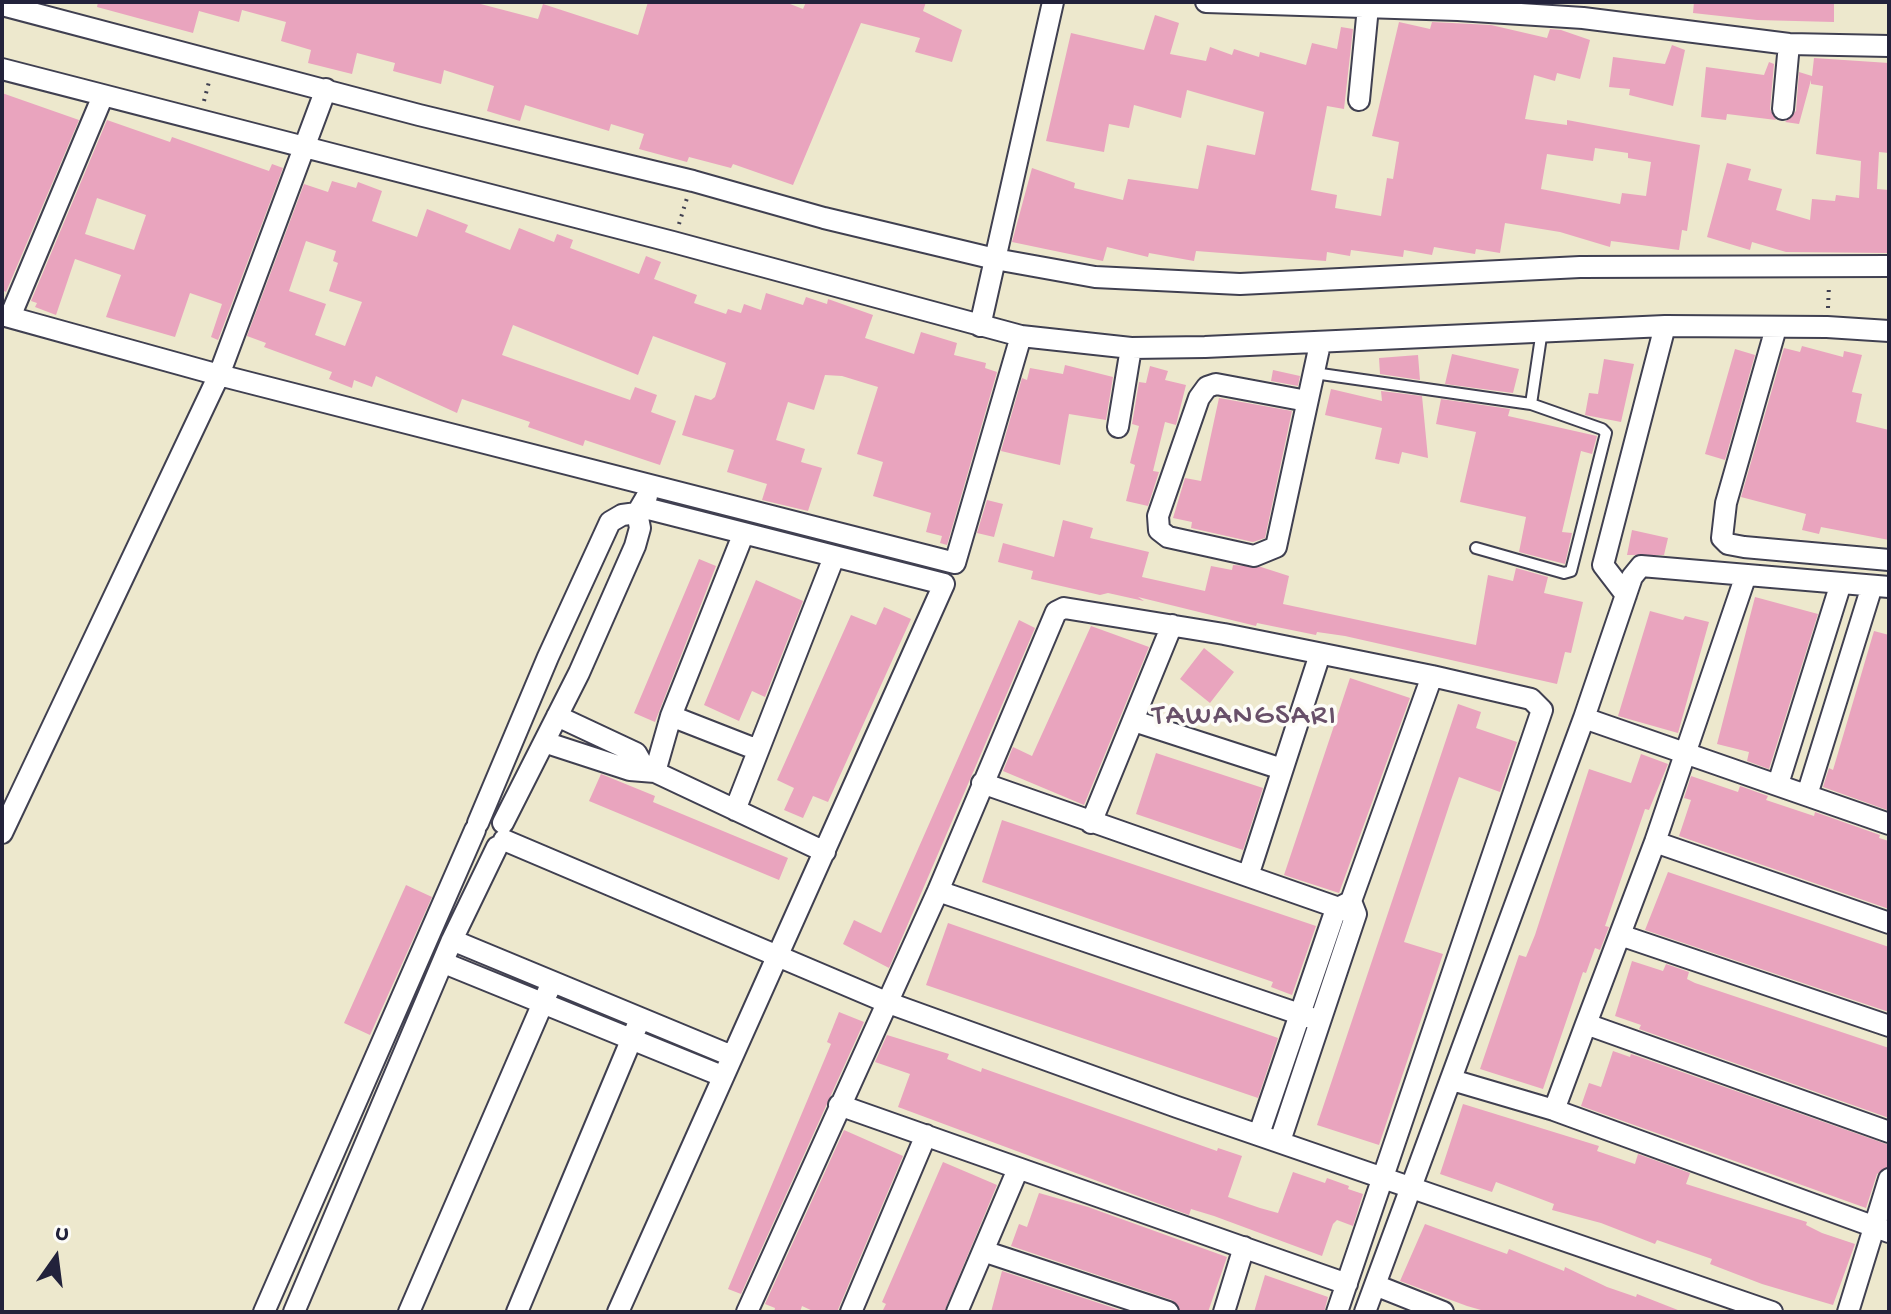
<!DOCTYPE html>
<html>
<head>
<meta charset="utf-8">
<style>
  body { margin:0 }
  #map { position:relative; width:1891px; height:1314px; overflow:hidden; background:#ede8cd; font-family:"Gochi Hand",sans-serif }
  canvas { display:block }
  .frame { position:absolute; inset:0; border:4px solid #22223b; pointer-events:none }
  .north { position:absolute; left:16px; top:1218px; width:80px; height:80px; -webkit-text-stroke:6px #fdfcf7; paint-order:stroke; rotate:14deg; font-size:22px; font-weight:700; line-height:32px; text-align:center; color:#22223b }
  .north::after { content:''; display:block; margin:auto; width:28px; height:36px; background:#22223b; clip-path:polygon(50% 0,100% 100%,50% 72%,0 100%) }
</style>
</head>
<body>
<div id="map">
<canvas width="1891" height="1314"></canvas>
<div class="frame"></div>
<div class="north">U</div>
</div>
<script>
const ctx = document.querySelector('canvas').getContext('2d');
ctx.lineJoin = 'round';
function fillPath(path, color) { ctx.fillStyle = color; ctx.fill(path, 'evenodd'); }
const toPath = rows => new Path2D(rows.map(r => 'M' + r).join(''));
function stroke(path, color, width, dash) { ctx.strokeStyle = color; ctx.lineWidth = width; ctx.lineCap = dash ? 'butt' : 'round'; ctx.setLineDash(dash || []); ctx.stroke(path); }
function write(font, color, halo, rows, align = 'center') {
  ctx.font = font + ' "Gochi Hand",sans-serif'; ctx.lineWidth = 7; ctx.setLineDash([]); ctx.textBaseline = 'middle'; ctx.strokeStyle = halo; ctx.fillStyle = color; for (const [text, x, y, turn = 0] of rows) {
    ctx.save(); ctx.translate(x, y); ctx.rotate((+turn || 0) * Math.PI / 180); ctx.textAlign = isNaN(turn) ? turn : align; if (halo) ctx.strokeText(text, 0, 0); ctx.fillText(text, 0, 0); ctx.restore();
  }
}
fillPath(toPath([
  [98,2,473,2,538,19,543,4,638,35,648,2,785,2,803,9,806,2,926,2,923,11,962,30,952,62,915,52,920,38,861,23,793,185,733,164,731,168,689,157,687,162,639,149,644,134,611,124,609,131,525,105,520,121,487,111,494,86,444,70,441,84,393,71,395,63,357,53,352,74,308,63,311,50,281,41,286,22,242,10,239,22,199,11,193,33,97,7],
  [1694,2,1834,2,1834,22,1757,20,1693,13],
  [1155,15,1179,23,1170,54,1206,61,1210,47,1232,55,1234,49,1259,57,1260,52,1306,65,1312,43,1337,49,1341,27,1353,29,1344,109,1327,106,1311,190,1337,195,1335,208,1381,216,1387,178,1393,179,1399,142,1372,136,1399,22,1430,29,1432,22,1491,25,1547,38,1550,29,1561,30,1590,40,1580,79,1557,73,1555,81,1534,75,1525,119,1567,125,1567,120,1700,145,1687,231,1682,230,1679,250,1611,241,1610,247,1560,232,1505,223,1500,253,1476,249,1475,254,1434,247,1432,255,1404,250,1403,257,1351,250,1350,256,1327,252,1326,261,1196,251,1194,261,1149,253,1148,257,1107,247,1103,261,1012,242,1032,168,1075,183,1074,188,1123,200,1128,179,1198,189,1207,145,1255,155,1264,112,1187,90,1181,118,1134,105,1129,128,1109,124,1104,152,1046,141,1071,33,1144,50],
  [1595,148,1628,153,1628,158,1651,162,1646,196,1622,193,1620,204,1541,189,1547,154,1593,161],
  [1672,45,1685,50,1673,106,1629,95,1630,89,1609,87,1613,57,1665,64],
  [1814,58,1889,63,1889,153,1879,152,1877,189,1889,190,1889,253,1786,252,1752,242,1750,250,1707,237,1727,163,1751,169,1748,180,1782,189,1776,210,1810,220,1812,199,1835,201,1836,195,1859,198,1861,161,1816,154,1823,86,1811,84,1811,80,1799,124,1785,122,1796,111,1799,72,1812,76],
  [1769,62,1774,64,1770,109,1776,120,1727,114,1726,120,1701,117,1706,67,1764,75],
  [2,93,79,120,6,292,2,290],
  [107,120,170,142,172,137,269,171,272,164,283,168,218,340,211,337,222,304,190,293,175,337,106,317,121,275,75,259,56,315,35,307,37,303,31,301],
  [97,198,146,215,134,250,85,234],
  [332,181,356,188,358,182,382,191,372,221,417,237,427,209,468,225,465,232,510,250,519,228,554,242,557,234,573,240,570,248,639,274,646,256,661,262,654,279,697,295,694,303,726,314,728,309,741,313,744,304,761,310,766,293,803,305,806,297,827,304,828,299,873,315,865,338,914,354,921,332,957,343,954,355,986,363,985,368,997,372,947,545,940,543,942,536,926,532,931,513,873,496,883,462,857,454,878,387,842,376,825,375,814,410,788,402,776,440,805,449,801,462,822,468,808,511,762,500,767,484,727,472,734,450,682,435,695,395,711,400,715,397,726,363,653,336,638,375,513,325,502,355,630,400,635,387,657,395,651,412,676,421,660,465,585,440,583,446,528,427,530,422,462,399,457,413,376,376,372,387,354,380,352,388,329,379,332,372,264,347,266,343,247,336,304,184,328,192],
  [306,241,336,251,333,261,338,263,329,291,362,302,345,346,315,335,326,304,289,291],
  [1802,346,1843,357,1844,351,1862,355,1852,392,1862,394,1856,422,1889,430,1889,540,1821,527,1819,534,1802,530,1806,514,1741,497,1784,348,1800,352],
  [1735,349,1755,355,1725,460,1705,454],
  [1452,354,1519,369,1513,393,1445,384],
  [1418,355,1420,380,1380,374,1379,358],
  [1604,359,1634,364,1621,422,1585,415,1589,393,1598,394],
  [1065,365,1113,377,1106,420,1069,414,1060,465,1001,451,1022,378,1027,380,1030,368,1063,374],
  [1150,366,1168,371,1165,380,1186,385,1176,425,1165,422,1153,471,1159,472,1148,506,1126,501,1135,465,1130,463,1139,426,1132,424,1139,382,1146,383],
  [1273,370,1300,376,1298,386,1271,381],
  [1331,389,1382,401,1381,391,1422,396,1428,458,1402,452,1399,464,1375,459,1382,428,1325,415],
  [1219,398,1292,411,1265,538,1253,542,1191,528,1192,522,1173,518,1185,478,1201,481],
  [1441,399,1510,409,1508,416,1597,436,1592,454,1581,451,1562,532,1572,533,1565,564,1519,552,1526,517,1460,502,1476,432,1436,424],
  [987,500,1003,504,994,537,977,533],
  [1063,520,1093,528,1090,538,1149,552,1142,577,1205,591,1211,566,1232,570,1233,565,1261,567,1289,576,1283,604,1476,645,1488,575,1513,581,1516,568,1548,577,1544,593,1583,602,1571,653,1565,652,1557,684,1345,636,1317,632,1316,635,1257,623,1256,626,1138,597,1144,601,1108,593,1100,595,1031,579,1033,571,998,562,1003,543,1054,557],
  [1632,530,1668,538,1664,555,1627,555],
  [699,559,716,566,655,722,634,713],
  [756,580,803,601,765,697,752,691,739,721,704,705],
  [1755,597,1818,614,1769,769,1747,761,1749,752,1717,744],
  [884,607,911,619,828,802,813,796,803,818,784,810,794,788,777,780,851,615,876,625],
  [1650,611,1683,620,1685,616,1709,622,1678,733,1618,716],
  [1019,620,1035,628,889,968,843,944,854,920,881,933],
  [1091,626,1149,647,1084,805,1003,771,1013,747,1032,756],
  [1874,631,1889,635,1887,810,1823,787,1829,768,1833,770],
  [1204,648,1234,672,1210,703,1180,679],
  [1350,678,1410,698,1339,893,1284,875],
  [1458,704,1481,712,1476,728,1517,742,1500,792,1459,777,1451,800,1404,942,1443,954,1379,1145,1317,1125],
  [1156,753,1263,788,1243,850,1136,814],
  [1641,754,1668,764,1649,810,1645,809,1605,926,1609,927,1600,950,1595,948,1586,973,1583,972,1543,1089,1480,1069,1519,955,1526,957,1535,935,1589,769,1631,783],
  [601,774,655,796,653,802,788,858,779,880,589,801],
  [1691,776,1738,792,1740,786,1768,796,1766,800,1814,816,1815,812,1880,835,1879,838,1889,841,1889,909,1679,836,1691,800,1684,798],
  [1002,820,1316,926,1292,995,1271,987,1273,982,982,882],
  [1668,872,1889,947,1889,1012,1645,930],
  [406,885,432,897,370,1035,344,1023],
  [948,923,1278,1038,1258,1098,926,985],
  [1632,961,1663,971,1666,964,1689,972,1687,979,1695,983,1889,1048,1889,1118,1639,1029,1641,1025,1615,1016],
  [839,1012,864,1022,741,1294,728,1289,831,1044,827,1042],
  [887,1035,949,1054,947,1059,981,1072,982,1068,1217,1151,1218,1148,1242,1156,1228,1197,1260,1208,1278,1213,1293,1172,1325,1183,1327,1178,1349,1186,1348,1189,1363,1194,1353,1226,1337,1220,1333,1224,1322,1256,1214,1216,1191,1209,1189,1215,898,1107,910,1074,875,1062],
  [1613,1051,1630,1057,1631,1054,1889,1145,1889,1166,1877,1174,1866,1208,1581,1106,1589,1083,1601,1087],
  [1463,1104,1599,1146,1597,1151,1635,1164,1638,1154,1690,1173,1686,1184,1807,1222,1806,1225,1822,1233,1855,1244,1833,1305,1762,1284,1710,1264,1712,1259,1657,1240,1655,1244,1601,1223,1552,1210,1554,1204,1496,1182,1492,1192,1440,1174],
  [844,1130,903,1156,837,1312,815,1312,802,1306,800,1312,774,1312,775,1308,765,1304],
  [943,1162,997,1185,944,1312,882,1312,886,1304,882,1302],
  [1039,1193,1088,1207,1227,1257,1208,1312,1181,1312,1172,1300,1011,1246,1019,1224,1027,1227],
  [1425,1224,1507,1254,1509,1249,1564,1271,1565,1267,1607,1287,1636,1297,1637,1294,1683,1312,1488,1312,1467,1306,1400,1281],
  [1002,1271,1126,1312,991,1312],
  [1265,1275,1328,1297,1324,1312,1254,1312]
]), '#e9a4be');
const service = toPath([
  [1314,373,1531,404],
  [1476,548,1564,573,1571,571,1606,433,1602,429,1531,404,1542,330]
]);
const minor = toPath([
  [1206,2,1458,10,1583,18,1789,44,1889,46],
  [2,5,419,115,693,181,824,218,995,259,1095,277,1240,284,1580,267,1889,266],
  [2,69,673,242,1021,336,1131,348,1205,347,1665,326,1827,327,1889,331],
  [1359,100,1368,7],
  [1783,109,1789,44],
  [2,315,219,375,955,563,1021,336],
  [10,317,102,98],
  [980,326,1053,2],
  [1776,328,1726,503,1722,538,1728,544,1744,547,1889,560],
  [1307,401,1216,384,1207,387,1199,398,1158,516,1159,530,1168,537,1254,556,1276,547,1320,344],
  [1118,427,1131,348],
  [1626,595,1603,565,1665,326],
  [557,716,636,753,645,769],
  [671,716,758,750],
  [1584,718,1632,577,1641,566,1889,587],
  [1134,721,1282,769],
  [544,742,630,770,655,772,825,852],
  [655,772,671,716,743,535],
  [982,783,1356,914],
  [1778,784,1841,583],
  [1807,795,1872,586],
  [735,810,834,557],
  [478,823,548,657,610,522,622,515,637,513],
  [503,823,579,673,635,546,640,528,637,513,647,496],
  [1091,823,1172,625],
  [2,833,219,375,326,89],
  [504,840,886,1002,1177,1107,1772,1312],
  [1655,842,1889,923],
  [1248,876,1320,654],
  [938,891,1320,1021],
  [1620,935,1889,1026],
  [452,940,732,1056],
  [444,963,722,1076],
  [1586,1024,1655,842,1746,575],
  [1452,1080,1554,1110,1889,1232],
  [839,1105,1347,1284],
  [1554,1110,1586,1024,1889,1132],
  [1259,1134,1336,909,1348,903],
  [1280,1141,1356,914,1351,901,1432,676],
  [983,1251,1168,1312],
  [1375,1285,1443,1312],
  [264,1312,475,830],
  [294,1312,452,940,497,847],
  [409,1312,552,982],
  [517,1312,640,1019],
  [618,1312,944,584,641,507],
  [747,1312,938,891,1056,612,1064,608,1224,634,1432,676,1531,699,1542,710,1337,1312],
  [851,1312,926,1135],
  [957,1312,1018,1169],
  [1224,1312,1244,1247],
  [1365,1312,1584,718,1889,824],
  [1848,1312,1889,1179]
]);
stroke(service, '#404051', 14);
stroke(minor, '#404051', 24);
stroke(toPath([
  [204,101,210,78],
  [679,224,687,198],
  [1828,308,1829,285]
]), '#404051', 4, [2, 6]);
stroke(service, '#fff', 10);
stroke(minor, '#fff', 20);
ctx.letterSpacing = '2px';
write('30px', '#685069', '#fdfcf7', [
  ["TAWANGSARI",1245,718]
]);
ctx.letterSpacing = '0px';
</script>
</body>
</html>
